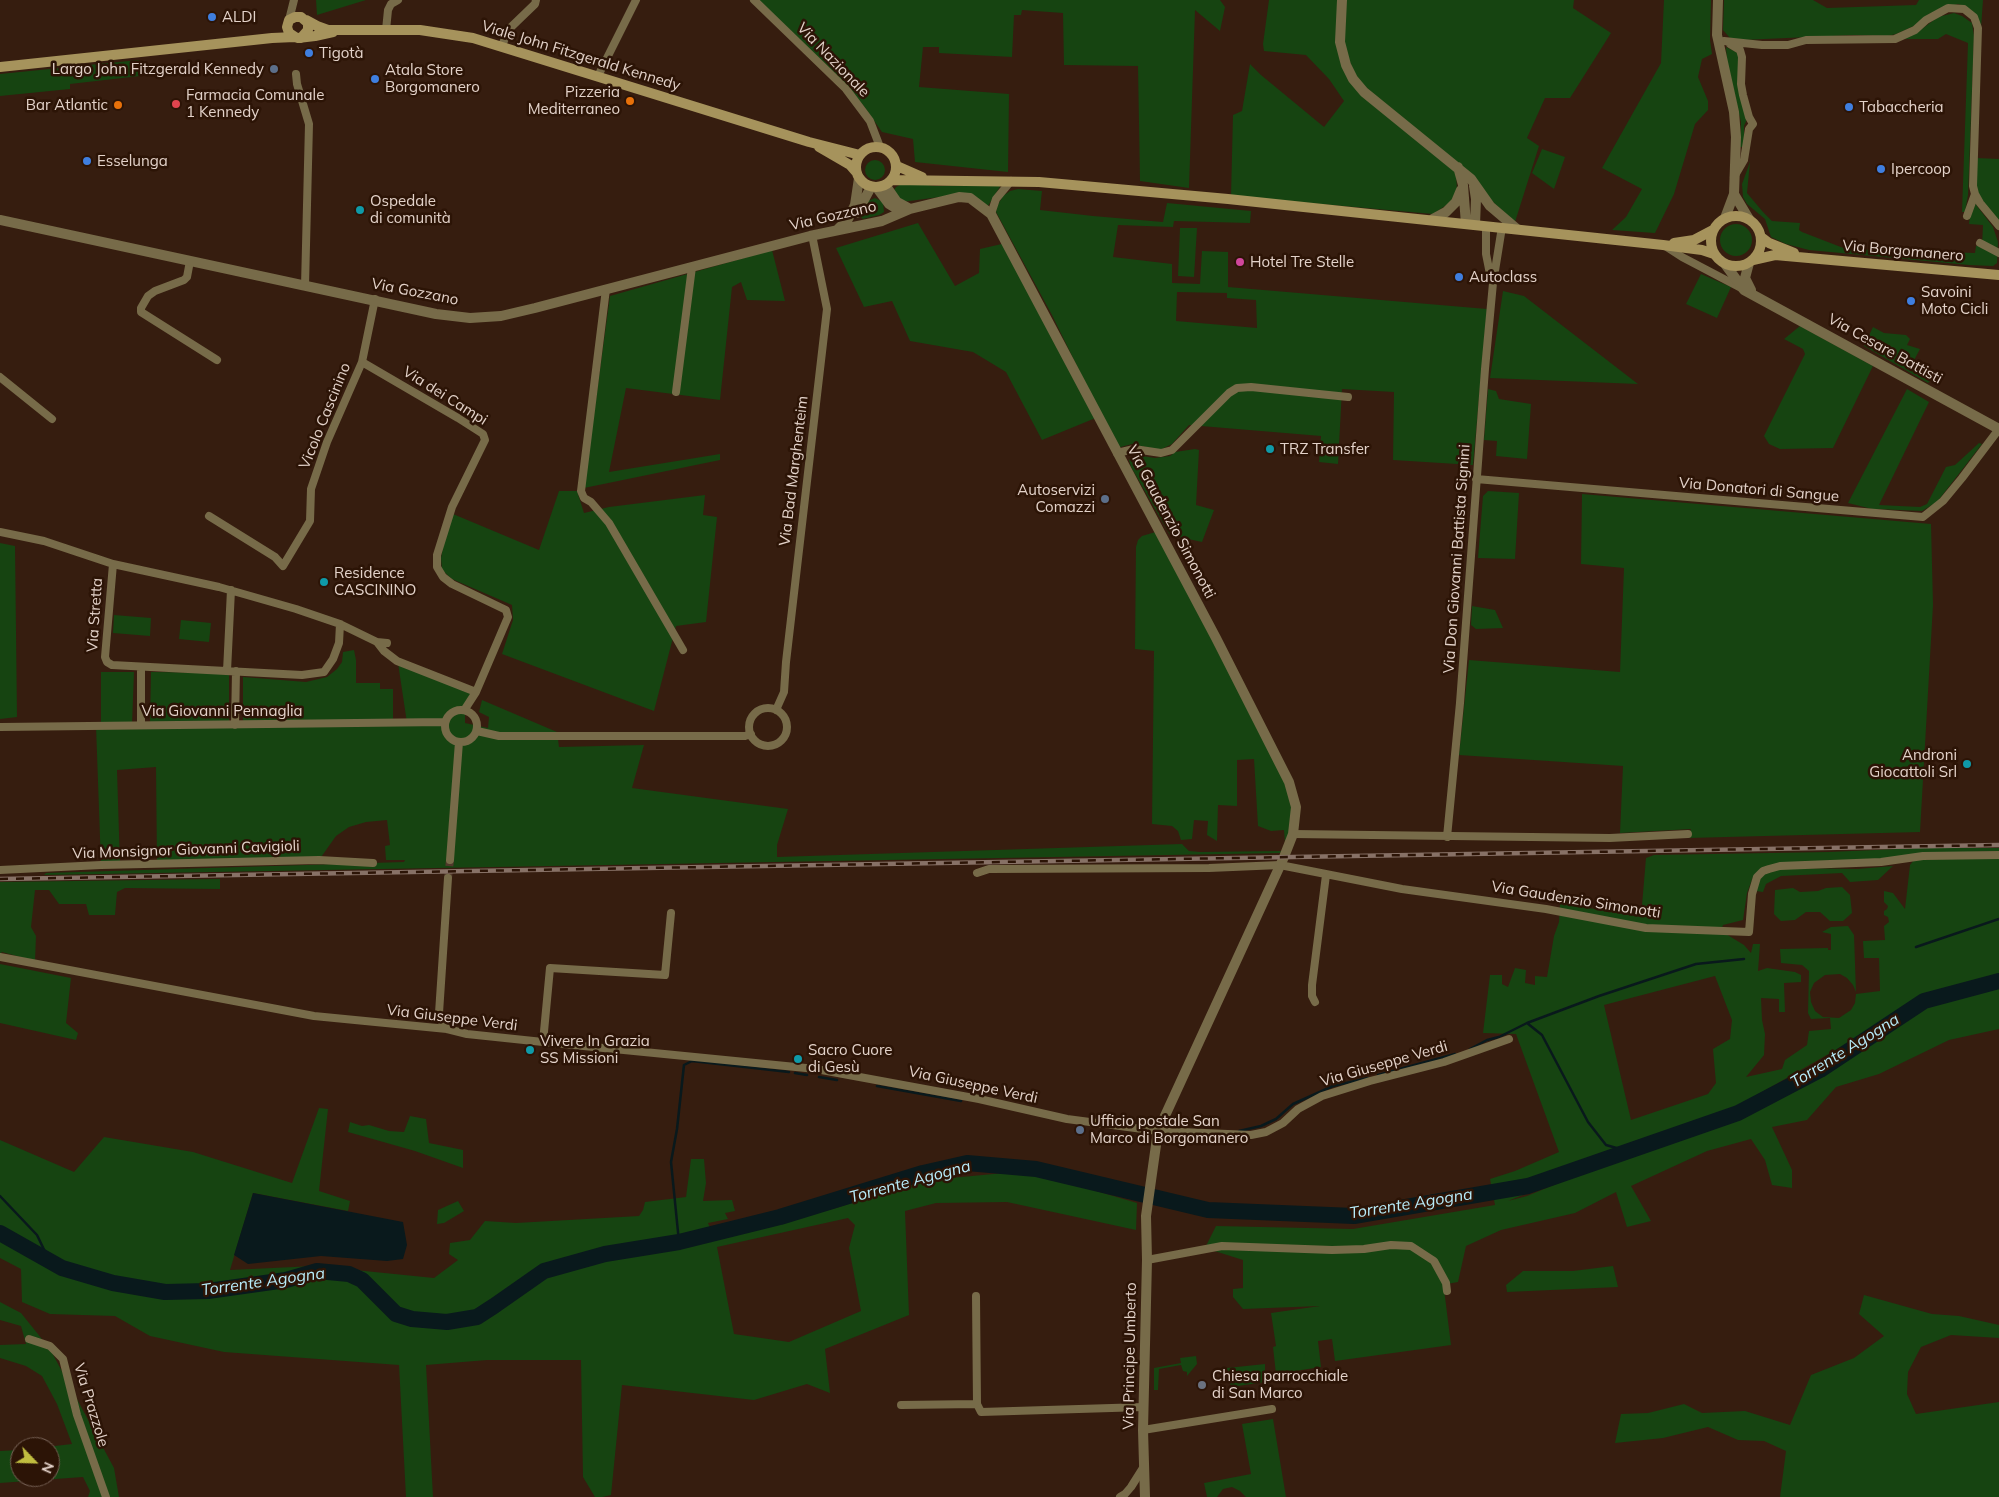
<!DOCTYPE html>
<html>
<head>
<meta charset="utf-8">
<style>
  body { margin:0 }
  #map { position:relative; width:1999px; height:1497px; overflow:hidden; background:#361d0f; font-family:Mulish,sans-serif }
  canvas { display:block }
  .north { position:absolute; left:10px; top:1437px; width:50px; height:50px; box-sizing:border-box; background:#2c1406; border:1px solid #756054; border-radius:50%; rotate:114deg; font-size:14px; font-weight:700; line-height:20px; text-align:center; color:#e3d2c9 }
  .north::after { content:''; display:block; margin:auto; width:18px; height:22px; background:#c1be40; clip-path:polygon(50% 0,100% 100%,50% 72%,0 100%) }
</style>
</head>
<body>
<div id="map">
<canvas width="1999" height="1497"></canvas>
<div class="north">N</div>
</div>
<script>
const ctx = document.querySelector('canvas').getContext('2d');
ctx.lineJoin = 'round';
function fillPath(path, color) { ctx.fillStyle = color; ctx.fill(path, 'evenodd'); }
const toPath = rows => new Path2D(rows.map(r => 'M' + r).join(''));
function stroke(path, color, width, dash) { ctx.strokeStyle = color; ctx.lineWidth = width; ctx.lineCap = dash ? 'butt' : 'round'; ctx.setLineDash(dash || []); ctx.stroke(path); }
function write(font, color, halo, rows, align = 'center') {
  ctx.font = font + ' Mulish,sans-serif'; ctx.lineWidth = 5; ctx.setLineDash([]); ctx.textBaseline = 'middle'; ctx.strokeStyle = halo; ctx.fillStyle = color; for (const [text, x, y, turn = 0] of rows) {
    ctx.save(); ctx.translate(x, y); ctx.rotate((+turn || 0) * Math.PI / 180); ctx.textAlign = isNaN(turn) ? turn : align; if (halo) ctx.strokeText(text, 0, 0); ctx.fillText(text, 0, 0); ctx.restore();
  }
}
fillPath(toPath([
  [316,0,366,0,317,15],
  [757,0,1220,0,1225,7,1220,31,1195,10,1189,188,1140,181,1138,66,1064,65,1063,13,1022,10,1021,15,1014,15,1012,57,939,53,939,47,923,47,919,87,1009,94,1008,172,915,162,913,139,882,132,863,105,791,31],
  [1269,0,1338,0,1351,82,1456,171,1457,191,1454,200,1433,214,1231,196,1233,115,1242,111,1250,64,1261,75,1324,127,1344,101,1329,79,1306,55,1264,51,1263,44],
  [1346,0,1574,0,1573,8,1611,33,1570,98,1545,98,1527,138,1539,146,1515,222,1356,78,1344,46],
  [1664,0,1711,0,1710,40,1712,54,1702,59,1698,77,1708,101,1708,110,1695,124,1674,194,1655,233,1612,230,1626,217,1642,189,1602,168,1661,63],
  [1724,0,1813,0,1827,8,1916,5,1919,0,1983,0,1981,28,1966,7,1958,4,1929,14,1914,26,1896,34,1888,36,1854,35,1742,40,1730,38,1723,30],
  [1954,13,1962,16,1972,23,1974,36,1968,195,1965,212,1962,212,1968,43,1946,34,1938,39,1901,39,1915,34,1938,17],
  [1726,47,1740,54,1738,82,1747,119,1744,126,1744,147,1740,147,1741,122,1727,61],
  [139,60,140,76,70,84,70,89,0,96,0,74],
  [1542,149,1565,157,1554,189,1532,173],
  [1976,158,1999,159,1999,222,1981,199,1977,190],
  '865 170a10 10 0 1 1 20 0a10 10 0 1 1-20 0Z',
  [1750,162,1747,193,1763,212,1772,221,1800,223,1799,230,1802,232,1846,249,1975,253,1976,246,1982,246,1983,225,1969,224,1970,215,1974,202,1993,227,1998,242,1997,263,1993,266,1969,265,1809,250,1786,244,1771,237,1765,219,1747,204,1743,197,1742,184],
  [905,182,935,186,1001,185,988,206,962,194,902,202,894,190,896,187],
  [1018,189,1042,191,1040,210,1093,216,1163,222,1167,203,1251,211,1250,223,1174,221,1173,227,1118,225,1113,257,1172,264,1172,283,1200,284,1202,251,1228,252,1228,287,1487,309,1473,465,1393,460,1394,392,1342,389,1338,464,1319,462,1321,436,1189,425,1172,444,1160,450,1132,444,1117,448,1052,315,996,212,997,206,1003,196,1010,191],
  [1177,292,1227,293,1227,298,1256,300,1257,328,1176,321],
  [875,198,883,202,884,212,879,215,863,219,861,217,863,208,868,201],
  [918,223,955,286,979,273,980,249,1006,243,1098,417,1042,440,1006,372,973,352,910,341,892,301,864,307,836,248],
  '1720 240a16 16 0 1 1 32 0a16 16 0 1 1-32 0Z',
  [1180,228,1197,228,1194,277,1178,276],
  [772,250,785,301,747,300,741,282,732,287,720,400,626,388,609,472,720,454,720,460,584,488,610,296],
  [1701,274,1731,287,1717,318,1686,304],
  [1503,291,1524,296,1638,384,1490,378],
  [1800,326,1873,366,1833,448,1780,449,1769,444,1764,436,1805,354,1803,349,1784,339],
  [1873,327,1884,333,1906,335,1910,339,1907,345,1920,349,1911,366,1933,377,1928,383,1864,346],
  [1488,389,1496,391,1499,399,1531,404,1527,459,1496,456,1497,441,1484,440],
  [1907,389,1929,402,1879,505,1920,507,1927,504,1946,467,1955,465,1979,443,1982,444,1937,502,1922,511,1877,509,1876,510,1848,503],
  [1195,449,1199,450,1196,505,1214,510,1202,542,1170,535,1131,467,1129,460,1136,455,1155,458,1170,456,1175,452],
  [559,491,577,491,584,513,609,507,705,495,703,515,717,517,706,622,676,626,654,711,502,654,513,620,512,605,452,579,442,570,441,558,445,536,453,514,539,550],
  [1488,491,1519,493,1515,559,1478,558,1483,496],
  [1582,494,1931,524,1933,605,1920,832,1688,838,1691,829,1620,833,1623,766,1459,755,1469,660,1620,672,1624,568,1581,564],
  [1159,531,1289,782,1295,820,1285,843,1284,830,1271,831,1258,826,1254,759,1237,760,1237,806,1218,805,1217,841,1207,835,1208,821,1194,820,1192,839,1181,840,1178,831,1172,826,1152,824,1154,651,1135,649,1136,547,1138,540,1142,536],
  [0,543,15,546,17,717,0,719],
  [1472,606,1495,610,1503,628,1476,629,1471,625],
  [114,615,151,618,150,636,113,633],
  [181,620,211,623,209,642,179,639],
  [354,650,356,660,356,683,380,683,380,689,393,689,393,723,407,723,398,663,476,692,465,709,465,723,488,728,489,717,479,712,482,700,557,732,559,747,644,745,632,788,788,809,777,845,777,857,1182,844,1189,851,1200,852,1281,851,1280,853,44,875,46,873,404,862,405,860,386,860,385,846,390,845,387,820,366,822,349,827,336,836,319,860,157,864,156,767,117,770,120,865,101,865,96,726,101,725,101,672,134,672,132,725,150,725,151,672,229,673,229,724,243,724,243,677,306,682,327,677,337,669,342,662,343,652],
  [1920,848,1999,848,1999,851,1948,853,1881,859,1781,863,1762,868,1753,877,1747,893,1743,920,1723,925,1721,931,1744,945,1751,953,1753,944,1760,944,1758,971,1767,968,1795,972,1801,975,1801,982,1784,983,1785,1012,1779,1012,1779,999,1761,998,1762,1020,1765,1034,1764,1055,1746,1077,1782,1069,1785,1060,1807,1045,1809,1031,1831,1029,1830,1018,1811,1019,1808,1013,1809,971,1802,965,1781,963,1780,949,1828,948,1828,950,1831,950,1831,934,1822,932,1831,927,1848,926,1854,935,1856,992,1853,985,1847,978,1840,974,1825,975,1814,983,1810,992,1811,1002,1815,1011,1823,1017,1839,1018,1851,1010,1855,1003,1856,994,1880,991,1879,958,1864,958,1863,941,1885,940,1884,926,1889,922,1888,917,1884,915,1884,911,1887,909,1888,906,1884,902,1884,891,1893,893,1905,909,1910,865,1914,860,1999,857,1999,981,1923,1000,1729,1111,1508,1201,1527,1196,1729,1113,1924,1002,1999,982,1999,1029,1949,1040,1879,1074,1836,1087,1807,1120,1772,1127,1792,1170,1792,1188,1772,1185,1765,1160,1751,1139,1707,1151,1631,1186,1651,1221,1627,1227,1616,1192,1575,1213,1501,1230,1466,1246,1458,1282,1447,1284,1444,1289,1451,1345,1335,1361,1332,1339,1318,1341,1321,1367,1276,1374,1273,1347,1276,1346,1271,1313,1320,1306,1243,1309,1233,1297,1233,1289,1243,1288,1243,1260,1205,1248,1216,1226,1353,1229,1495,1205,1490,1179,1515,1171,1559,1152,1516,1034,1483,1033,1490,975,1502,975,1502,984,1508,987,1515,968,1526,970,1525,983,1535,985,1535,976,1547,977,1554,936,1559,922,1560,903,1641,917,1646,858,1654,855,1829,852],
  [1715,976,1732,1020,1730,1039,1713,1049,1716,1083,1708,1094,1631,1120,1604,1005],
  [1893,866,1878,880,1850,882,1842,873,1781,876,1766,884,1763,892,1756,891,1760,878,1765,873,1780,868,1858,869],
  [220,879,220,889,125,888,117,892,115,915,89,915,86,904,59,904,49,890,35,890,31,927,36,936,35,961,2,952,0,954,0,882],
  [1842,887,1850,895,1852,913,1843,921,1830,921,1820,912,1806,912,1795,920,1781,921,1774,914,1775,890,1793,888,1800,892,1818,891,1826,888],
  [0,964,71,978,66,1023,78,1033,76,1040,0,1023],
  [319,1108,328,1109,319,1191,350,1201,348,1211,253,1193,230,1270,315,1266,434,1278,458,1260,449,1254,450,1243,470,1240,485,1221,516,1223,639,1216,643,1210,645,1202,686,1197,691,1159,704,1159,706,1183,703,1201,732,1200,735,1211,725,1213,728,1219,708,1223,715,1239,836,1208,919,1181,1004,1173,1049,1177,1137,1203,1136,1230,1007,1202,936,1203,905,1211,909,1315,825,1349,830,1393,807,1384,754,1400,622,1385,611,1495,602,1497,595,1497,583,1477,581,1360,487,1360,426,1365,433,1497,406,1497,399,1365,224,1352,150,1336,115,1316,50,1314,22,1302,21,1269,0,1258,0,1140,74,1172,104,1137,193,1152,292,1183],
  [848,1218,855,1225,849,1248,861,1311,789,1342,734,1334,717,1247],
  [410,1116,426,1119,429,1143,463,1150,463,1168,415,1151,348,1132,350,1122,362,1126,369,1125,389,1131,404,1132],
  [458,1201,464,1211,444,1223,437,1224,438,1210],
  [1613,1266,1618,1287,1507,1292,1506,1285,1523,1271,1573,1271],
  [1864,1295,1932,1314,1959,1316,1999,1325,1999,1338,1951,1335,1921,1347,1908,1372,1907,1394,1916,1414,1999,1402,1999,1497,1780,1497,1786,1451,1764,1441,1738,1440,1708,1427,1663,1438,1615,1443,1621,1414,1648,1413,1684,1404,1702,1413,1745,1411,1790,1425,1811,1375,1854,1358,1884,1336,1859,1314],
  [0,1302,21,1313,50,1349,114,1468,119,1497,88,1497,90,1491,83,1477,0,1483,0,1451,20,1450,20,1477,50,1477,50,1447,46,1447,72,1444,57,1404,42,1376,26,1366,0,1358,0,1345,26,1344,21,1326,0,1320],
  [1196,1356,1197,1364,1187,1376,1187,1372,1183,1371,1181,1365,1159,1369,1158,1390,1154,1390,1154,1368,1181,1363,1180,1358],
  [1265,1364,1265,1382,1231,1387,1227,1368],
  [1273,1419,1286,1497,1246,1497,1240,1491,1232,1487,1223,1489,1217,1497,1207,1497,1204,1483,1251,1474,1242,1424]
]), '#164411');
fillPath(toPath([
  [253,1193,403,1222,407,1245,403,1259,387,1261,321,1256,248,1264,234,1255]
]), '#09191c');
stroke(toPath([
  [1916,947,1999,919],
  [1527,1023,1542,1035,1588,1122,1606,1145,1627,1151],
  [1470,1049,1487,1040,1499,1037,1527,1023,1599,996,1696,964,1744,959],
  [795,1073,807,1075],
  [1378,1075,1455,1054],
  [819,1077,837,1080],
  [877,1086,961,1101],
  [1239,1131,1261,1126,1276,1119,1293,1104,1333,1086,1368,1078],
  [0,1196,37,1235,49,1260],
  [679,1242,671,1162,677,1129,684,1065,692,1061,789,1072]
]), '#09191c', 2.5);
stroke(toPath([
  [0,1233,62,1268,113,1283,165,1292,208,1291,286,1280,317,1271,349,1274,362,1280,396,1314,412,1319,447,1322,477,1317,494,1306,544,1271,605,1254,679,1242,780,1217,923,1173,967,1163,1036,1169,1208,1210,1354,1216,1528,1186,1738,1113,1820,1070,1924,1001,1999,981]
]), '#09191c', 16);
stroke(toPath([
  [448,878,450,860]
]), '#50382b', 8, [8, 4]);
stroke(toPath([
  [754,0,846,89,870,121,880,147],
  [289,20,294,0],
  [386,30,388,10,391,4,398,0],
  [1724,41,1762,45,1788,45,1806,40,1895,39,1915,30,1926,20,1948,8,1964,9,1974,17,1978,28,1973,186,1975,194,1980,203,1999,226],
  [1730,44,1740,50,1742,57,1741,84,1743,95,1749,117,1753,124,1749,129,1744,160,1734,177],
  [502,46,508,30,535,4,536,0],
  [296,74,297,84,309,124,305,286],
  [598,76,636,0],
  [991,214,996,199,1011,181],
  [1967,216,1975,194],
  [1486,226,1486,254,1491,279],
  [1980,243,1999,253],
  [1665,246,1682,257,1743,289],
  [190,261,187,277,184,280,155,291,148,296,141,308,141,312,217,360],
  [606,289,581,491,584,498,591,502,609,523,683,650],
  [362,362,458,418,483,434,485,440,452,507,437,555,437,567,443,577,452,584,506,610,508,617,476,692,465,709],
  [0,377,52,419],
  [676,392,692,267],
  [1117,453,1134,449,1161,453,1172,450,1229,393,1237,388,1251,387,1348,397],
  [1476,479,1923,517,1943,501,1962,478,1999,429],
  [209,516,275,557,283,566,310,521,311,489,327,442,362,362,375,299],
  [0,532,44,541,113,564,219,587,296,609,340,624,377,642,387,643],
  [113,564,105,657,107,662,112,665,302,675,324,672,333,659,339,643,340,624],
  [377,642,384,651,397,661,476,692],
  [141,667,141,725],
  [227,671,231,590],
  '749 727a19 19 0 1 1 38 0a19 19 0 1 1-38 0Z',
  '445 726a16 16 0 1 1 32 0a16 16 0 1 1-32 0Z',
  [776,710,784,692,786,662,827,309,812,235],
  [235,725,236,671],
  [0,727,445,722],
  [477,731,499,736,745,736,751,734],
  [1293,834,1610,838,1688,834],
  [1447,837,1460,703,1485,369,1493,283,1502,227],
  [450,860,459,742],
  [0,870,101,865,319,860,373,863],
  [977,873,989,869,1209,868,1280,865,1402,889,1546,909,1646,928,1749,932,1752,894,1757,877,1763,871,1769,869,1780,866,1881,862,1923,856,1999,855],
  [0,957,314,1016,447,1029,467,1034,543,1042,816,1069,979,1099,1067,1119,1158,1131,1251,1135,1266,1132,1283,1123,1298,1109,1322,1096,1370,1081,1444,1062,1509,1039],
  [1315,1002,1312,996,1312,985,1326,875],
  [447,1029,442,1022,439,1013,448,878],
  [543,1042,550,968,665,975,671,913],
  [1147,1260,1222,1246,1332,1250,1364,1249,1391,1245,1411,1246,1434,1261,1446,1283,1447,1291],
  [976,1296,977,1404,981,1412,1144,1407],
  [29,1339,50,1346,63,1359,77,1415,106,1497],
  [901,1405,977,1404],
  [1143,1430,1272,1409],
  [1120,1497,1125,1494,1131,1487,1143,1468]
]), '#776b49', 8);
stroke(toPath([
  [1342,0,1340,42,1346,65,1353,79,1364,92,1471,179,1490,206,1517,229],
  [1718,0,1717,35,1734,112,1736,137,1734,194,1725,218],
  [1458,167,1463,185,1466,224],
  [886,186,897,202,910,209],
  [1474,186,1476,199,1475,225],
  [877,188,889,204,902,212],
  [1734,194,1749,219],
  [857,213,871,187],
  [1433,219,1446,212,1456,202,1461,190],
  [0,220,436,314,470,318,501,316,535,308,810,236,882,221,910,209,959,197,970,198,991,214,1216,638,1289,782,1296,807,1293,834,1284,857,1158,1131,1146,1216,1147,1260,1143,1430,1145,1497],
  [838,229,848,219,855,205,859,178],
  [1749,263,1745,278,1751,290],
  [1725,264,1744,290,1999,429]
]), '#776b49', 10);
stroke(toPath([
  [306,20,317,26,328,30,420,30,473,38,809,142,860,155],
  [301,38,308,30,308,23,301,17,295,17,289,20,287,27,289,33,295,37,298,38,315,36,333,32],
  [0,67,272,38,295,37],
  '856 167a20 20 0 1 1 40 0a20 20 0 1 1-40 0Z',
  [819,147,850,165,857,173],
  [897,166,922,177],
  [892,180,1039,182,1228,199,1663,245,1702,250,1714,254],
  '1711 241a25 25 0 1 1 50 0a25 25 0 1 1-50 0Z',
  [1761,237,1769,243,1794,253],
  [1674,243,1694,240,1713,230],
  [1753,260,1775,255,1999,275]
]), '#a6935c', 10);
const rail = toPath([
  [0,879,1999,845]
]);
stroke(rail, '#877166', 4.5);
stroke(rail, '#2c1406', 2.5, [8]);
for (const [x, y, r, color] of [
  [212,17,5,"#3f7fe0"],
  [309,53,5,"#3f7fe0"],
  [274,69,5,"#5c6f8a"],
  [375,79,5,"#3f7fe0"],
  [630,101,5,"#e8710a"],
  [176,104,5,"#e0444e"],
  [118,105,5,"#e8710a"],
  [1849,107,5,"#3f7fe0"],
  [87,161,5,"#3f7fe0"],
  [1881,169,5,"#3f7fe0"],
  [360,210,5,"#0f9aa8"],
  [1240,262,5,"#d1479c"],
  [1459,277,5,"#3f7fe0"],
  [1911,301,5,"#3f7fe0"],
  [1270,449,5,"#0f9aa8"],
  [1105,499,5,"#5c6f8a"],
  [324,582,5,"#0f9aa8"],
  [1967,764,5,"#0f9aa8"],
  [530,1050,5,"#0f9aa8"],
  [798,1059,5,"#0f9aa8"],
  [1080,1130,5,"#5c6f8a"],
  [1202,1385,5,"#6b7280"]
]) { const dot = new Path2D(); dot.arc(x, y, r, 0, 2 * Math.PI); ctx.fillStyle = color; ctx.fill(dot); stroke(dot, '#2c1406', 2); }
write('15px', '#e3d2c9', '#2c1406', [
  ["ALDI",222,17],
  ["Tigotà",319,53],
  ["Largo John Fitzgerald Kennedy",264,69,"right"],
  ["Atala Store",385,70],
  ["Borgomanero",385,87],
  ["Pizzeria",620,92,"right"],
  ["Mediterraneo",620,109,"right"],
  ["Farmacia Comunale",186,95],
  ["1 Kennedy",186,112],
  ["Bar Atlantic",108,105,"right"],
  ["Tabaccheria",1859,107],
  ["Esselunga",97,161],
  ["Ipercoop",1891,169],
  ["Ospedale",370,201],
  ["di comunità",370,218],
  ["Hotel Tre Stelle",1250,262],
  ["Autoclass",1469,277],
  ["Savoini",1921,292],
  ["Moto Cicli",1921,309],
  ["TRZ Transfer",1280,449],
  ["Autoservizi",1095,490,"right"],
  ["Comazzi",1095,507,"right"],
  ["Residence",334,573],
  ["CASCININO",334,590],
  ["Androni",1957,755,"right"],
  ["Giocattoli Srl",1957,772,"right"],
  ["Vivere In Grazia",540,1041],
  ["SS Missioni",540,1058],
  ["Sacro Cuore",808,1050],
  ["di Gesù",808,1067],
  ["Ufficio postale San",1090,1121],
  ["Marco di Borgomanero",1090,1138],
  ["Chiesa parrocchiale",1212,1376],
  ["di San Marco",1212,1393]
], 'left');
write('15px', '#e3d2c9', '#2c1406', [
  ["Viale John Fitzgerald Kennedy",581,56,17],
  ["Via Nazionale",833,60,46],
  ["Via Gozzano",833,216,-13],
  ["Via Borgomanero",1903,251,5],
  ["Via Gozzano",415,292,11],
  ["Via Cesare Battisti",1885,349,29],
  ["Via dei Campi",445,396,32],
  ["Vicolo Cascinino",325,416,-68],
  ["Via Bad Marghenteim",794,471,-83],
  ["Via Donatori di Sangue",1759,490,5],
  ["Via Gaudenzio Simonotti",1171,522,62],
  ["Via Don Giovanni Battista Signini",1457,559,-86],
  ["Via Stretta",95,615,-86],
  ["Via Giovanni Pennaglia",222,711],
  ["Via Monsignor Giovanni Cavigioli",186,850,-2],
  ["Via Gaudenzio Simonotti",1576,900,9],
  ["Via Giuseppe Verdi",452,1018,7],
  ["Via Giuseppe Verdi",1384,1064,-16],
  ["Via Giuseppe Verdi",973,1085,12],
  ["Via Principe Umberto",1130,1356,-89],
  ["Via Prazzole",91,1405,73]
]);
write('italic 16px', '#b7ecfa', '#2c1406', [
  ["Torrente Agogna",1845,1051,-32],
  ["Torrente Agogna",910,1182,-15],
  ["Torrente Agogna",1411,1204,-9],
  ["Torrente Agogna",263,1282,-8]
]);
</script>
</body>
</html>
